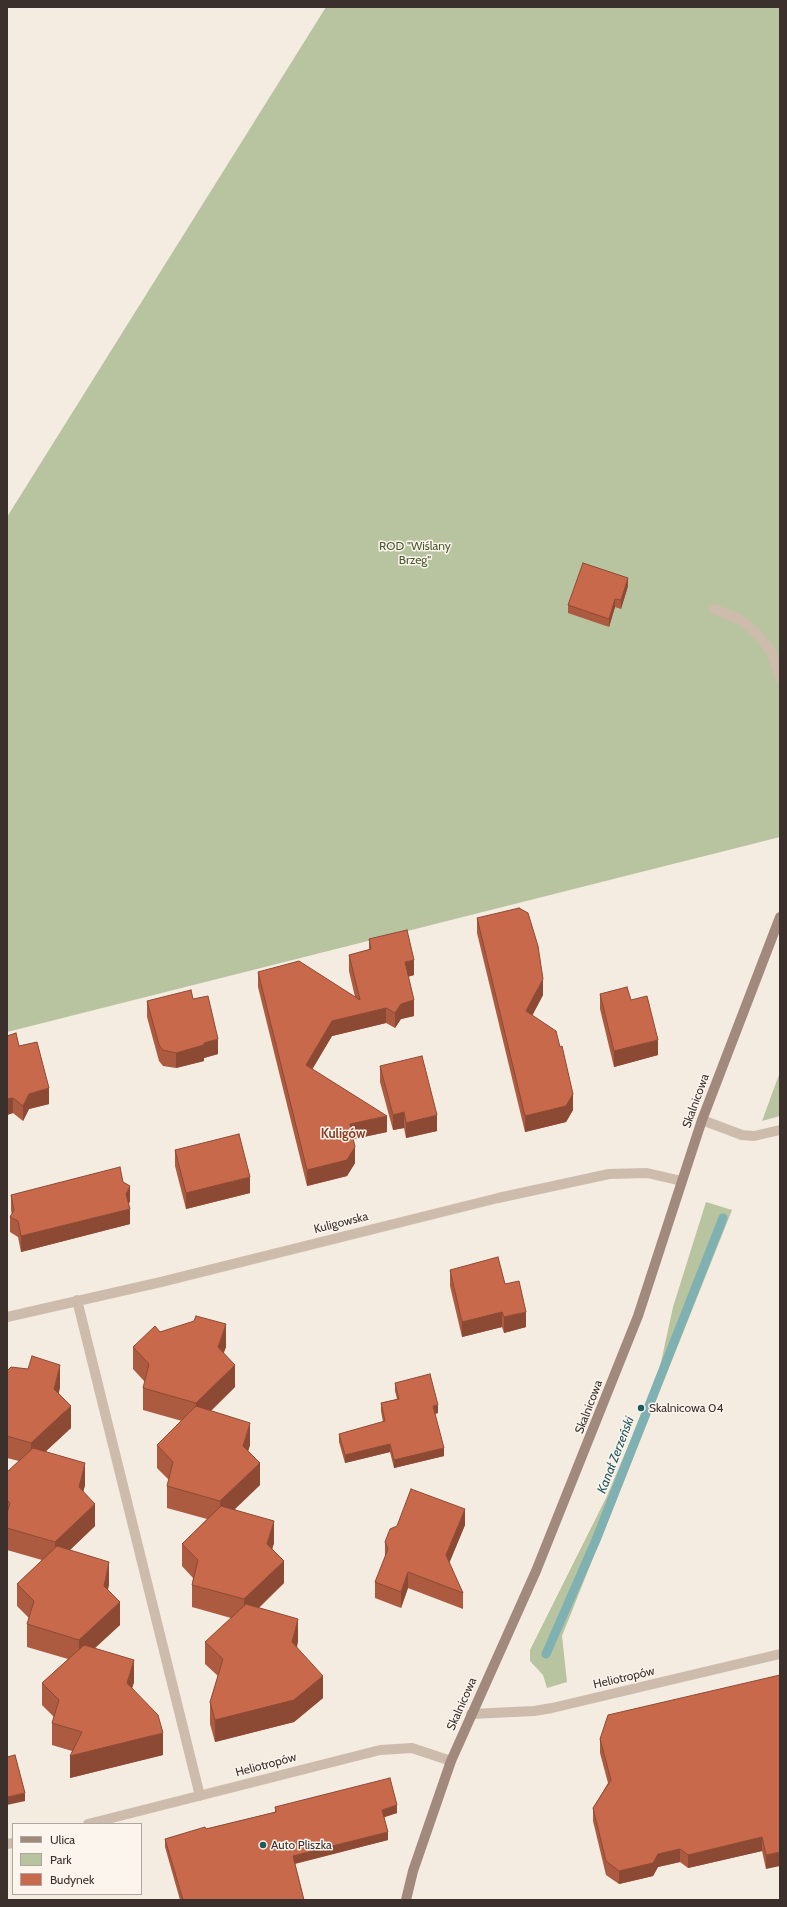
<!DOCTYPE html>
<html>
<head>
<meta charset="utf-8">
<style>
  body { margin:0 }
  #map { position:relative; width:787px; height:1907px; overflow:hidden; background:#f4ebe1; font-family:Cabin,sans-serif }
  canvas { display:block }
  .frame { position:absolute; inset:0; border:8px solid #3b302b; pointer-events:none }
  .legend { position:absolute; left:12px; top:1823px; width:130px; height:72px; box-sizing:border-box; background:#fbf5ee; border:1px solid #aea6a0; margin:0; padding:5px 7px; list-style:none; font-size:12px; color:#3b302b }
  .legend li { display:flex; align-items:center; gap:8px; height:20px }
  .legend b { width:20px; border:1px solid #aea6a0 }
</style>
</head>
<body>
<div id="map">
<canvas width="787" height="1907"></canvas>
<div class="frame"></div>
<ul class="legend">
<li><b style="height:5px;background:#a18a7d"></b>Ulica</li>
<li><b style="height:11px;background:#b8c4a0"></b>Park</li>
<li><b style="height:11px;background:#c8694b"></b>Budynek</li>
</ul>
</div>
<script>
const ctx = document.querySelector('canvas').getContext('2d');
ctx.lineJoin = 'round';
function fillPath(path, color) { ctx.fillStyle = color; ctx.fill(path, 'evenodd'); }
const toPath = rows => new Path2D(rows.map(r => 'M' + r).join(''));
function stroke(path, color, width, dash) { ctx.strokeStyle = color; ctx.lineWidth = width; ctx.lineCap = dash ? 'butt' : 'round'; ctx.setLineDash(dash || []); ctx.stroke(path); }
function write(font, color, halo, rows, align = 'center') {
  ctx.font = font + ' Cabin,sans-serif'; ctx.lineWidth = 3; ctx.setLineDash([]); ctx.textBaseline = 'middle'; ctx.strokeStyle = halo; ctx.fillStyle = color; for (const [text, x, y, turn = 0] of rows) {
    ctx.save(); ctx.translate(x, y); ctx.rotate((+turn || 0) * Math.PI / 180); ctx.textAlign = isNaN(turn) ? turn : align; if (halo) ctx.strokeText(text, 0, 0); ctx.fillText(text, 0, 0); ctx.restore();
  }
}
fillPath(toPath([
  [326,7,780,7,780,837,7,1032,7,517],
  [780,1072,780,1116,762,1121],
  [706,1202,732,1210,562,1636,567,1682,547,1688,543,1675,530,1661,530,1650,606,1498,658,1376,673,1307]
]), '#b8c4a0');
stroke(toPath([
  [546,1654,596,1540,723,1218]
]), '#7fb0b2', 9);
stroke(toPath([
  [714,609,741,620,757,634,771,651,780,678],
  [702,1120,742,1135,754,1136,780,1130]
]), '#cdbbac', 10);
stroke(toPath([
  [77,1300,200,1796],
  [7,1317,161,1282,498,1198,609,1174,647,1173,682,1181],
  [471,1714,534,1711,552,1708,780,1654],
  [88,1824,380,1750,412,1748,451,1761],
  [7,1844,13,1843]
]), '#cdbbac', 10);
stroke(toPath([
  [406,1900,413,1871,451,1761,536,1571,638,1316,702,1120,780,917]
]), '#a18a7d', 10);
fillPath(toPath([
  [628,586,621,609,615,607,609,627,568,613,568,605],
  [477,918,543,995,532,1016,573,1110,566,1122,525,1132,477,933],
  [369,939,414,975,408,977,414,1016,401,1019,395,1028,386,1023,332,1036,312,1069,387,1132,353,1139,355,1163,347,1176,307,1186,258,987,258,972,355,997,349,971,349,955,369,950],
  [600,994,658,1055,614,1067,600,1009],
  [193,999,218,1054,204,1058,204,1061,176,1068,163,1066,159,1061,147,1017,147,1001],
  [7,1036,19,1046,49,1104,29,1109,23,1121,13,1113,7,1115],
  [380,1066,437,1131,406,1138,404,1128,393,1130,380,1082],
  [175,1150,250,1193,186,1209,175,1166],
  [123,1182,130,1201,129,1204,130,1224,21,1252,18,1237,10,1232,10,1217,12,1214,11,1211,11,1195],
  [450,1270,505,1284,526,1327,504,1333,502,1327,462,1337,450,1286],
  [160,1332,226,1347,223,1353,235,1387,211,1411,250,1445,248,1451,260,1485,235,1509,274,1543,272,1549,284,1583,259,1608,298,1641,297,1648,323,1698,294,1722,215,1742,210,1724,210,1702,218,1676,205,1664,205,1642,231,1618,192,1607,192,1585,193,1578,182,1566,182,1544,207,1519,167,1508,167,1486,169,1480,157,1468,157,1445,182,1421,143,1410,143,1388,145,1382,133,1369,133,1347],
  [7,1371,60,1387,59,1393,71,1428,46,1451,85,1485,83,1492,95,1526,70,1550,109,1584,108,1590,120,1625,94,1648,134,1682,132,1688,163,1755,70,1778,72,1751,52,1745,52,1723,54,1717,42,1705,42,1683,68,1659,27,1647,27,1624,29,1618,17,1606,17,1584,42,1560,7,1550,7,1472,19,1461,7,1458],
  [395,1383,438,1413,435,1414,444,1456,394,1468,390,1452,345,1463,339,1442,339,1434,383,1422,381,1411,381,1403,397,1399,395,1391],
  [465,1525,449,1563,463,1593,463,1609,408,1588,401,1608,375,1598,375,1582,385,1557,385,1542],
  [780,1675,766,1869,762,1851,688,1868,680,1862,658,1867,653,1876,619,1884,606,1875,593,1821,593,1808,608,1783,600,1753,600,1739],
  [275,1807,397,1813,384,1817,388,1840,295,1864,304,1900,180,1900,165,1847,165,1839,275,1812]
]), '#ac5a40');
fillPath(toPath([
  [628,578,628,586,621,609,621,600],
  [615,599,615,607,609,627,609,619],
  [414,960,414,975,405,977,405,962],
  [543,979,543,995,526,1027,526,1011],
  [414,1000,414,1016,401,1019,395,1028,395,1013,401,1004],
  [386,1008,386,1023,332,1036,306,1080,306,1065,332,1021],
  [218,1039,218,1054,204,1058,204,1061,176,1068,176,1053,204,1043],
  [658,1040,658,1055,614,1067,614,1051],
  [49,1088,49,1104,29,1109,23,1121,23,1106,29,1094],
  [573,1094,573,1110,566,1122,525,1132,525,1116],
  [13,1098,13,1113,7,1115,7,1099],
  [404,1112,404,1128,393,1130,393,1115],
  [437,1115,437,1131,406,1138,406,1123],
  [387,1116,387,1132,350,1140,350,1124],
  [355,1147,355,1163,347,1176,307,1186,307,1170],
  [250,1177,250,1193,186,1209,186,1193],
  [130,1186,130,1201,126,1209,126,1194],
  [130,1209,130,1224,21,1252,21,1236],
  [502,1312,502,1327,462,1337,462,1322],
  [526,1312,526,1327,504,1333,504,1317],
  [226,1324,226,1347,218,1369,218,1347],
  [60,1365,60,1387,54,1411,54,1389],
  [235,1365,235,1387,196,1425,196,1403],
  [438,1405,438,1413,433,1414,433,1406],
  [71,1406,71,1428,31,1465,31,1443],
  [250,1423,250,1445,243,1468,243,1446],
  [390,1444,390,1452,345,1463,345,1455],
  [444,1448,444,1456,394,1468,394,1460],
  [85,1463,85,1485,79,1509,79,1487],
  [260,1463,260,1485,220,1523,220,1501],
  [95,1504,95,1526,55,1564,55,1542],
  [465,1509,465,1525,446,1571,446,1555],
  [274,1521,274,1543,267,1566,267,1544],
  [284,1561,284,1583,244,1621,244,1599],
  [109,1562,109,1584,104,1608,104,1586],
  [408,1572,408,1588,401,1608,401,1592],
  [120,1602,120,1625,79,1663,79,1640],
  [298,1619,298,1641,292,1664,292,1642],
  [134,1660,134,1682,127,1705,127,1683],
  [323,1676,323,1698,294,1722,215,1742,215,1720],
  [163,1733,163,1755,70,1778,70,1756],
  [25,1793,25,1801,7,1805,7,1797],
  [397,1805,397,1813,382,1818,382,1810],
  [388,1832,388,1840,293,1864,293,1856],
  [762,1837,762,1851,688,1868,688,1855],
  [680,1849,680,1862,658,1867,653,1876,619,1884,619,1871,658,1854],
  [780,1852,780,1866,766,1869,766,1855]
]), '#8c4a34');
const building = toPath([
  [583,563,628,578,621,600,615,599,609,619,568,605,583,563],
  [519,908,528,913,538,946,543,979,526,1011,556,1031,560,1047,562,1046,573,1094,566,1106,525,1116,477,918,519,908],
  [407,930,414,960,405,962,414,1000,401,1004,395,1013,386,1008,332,1021,306,1065,387,1116,350,1124,355,1147,347,1160,307,1170,258,972,299,961,360,1000,349,955,371,949,369,939,407,930],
  [627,987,631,1000,647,996,658,1040,614,1051,600,994,627,987],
  [191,990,193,999,208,996,218,1039,204,1043,204,1045,176,1053,163,1050,159,1045,147,1001,191,990],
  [16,1033,19,1046,37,1042,49,1088,29,1094,23,1106,13,1098,7,1099,7,1036,16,1033],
  [422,1056,437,1115,406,1123,404,1112,393,1115,380,1066,422,1056],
  [239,1134,250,1177,186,1193,175,1150,239,1134],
  [120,1167,123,1182,130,1186,126,1194,130,1209,21,1236,18,1221,10,1217,14,1210,11,1195,120,1167],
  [498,1257,505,1284,519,1281,526,1312,504,1317,502,1312,462,1322,450,1270,498,1257],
  [196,1316,226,1324,218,1347,235,1365,196,1403,143,1388,149,1364,133,1347,155,1326,160,1332,194,1321,196,1316],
  [32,1356,60,1365,54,1389,71,1406,31,1443,7,1436,7,1371,11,1367,28,1369,32,1356],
  [430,1374,438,1405,433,1406,444,1448,394,1460,390,1444,345,1455,339,1434,385,1421,381,1403,399,1399,395,1383,430,1374],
  [196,1406,250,1423,243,1446,260,1463,220,1501,167,1486,173,1462,157,1445,196,1406],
  [33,1448,85,1463,79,1487,95,1504,55,1542,7,1528,7,1513,10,1503,7,1500,7,1472,33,1448],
  [411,1489,465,1509,446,1555,463,1593,408,1572,401,1592,375,1582,388,1549,385,1542,390,1529,397,1526,411,1489],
  [221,1506,274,1521,267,1544,284,1561,244,1599,192,1585,198,1560,182,1544,221,1506],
  [57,1546,109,1562,104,1586,120,1602,79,1640,27,1624,34,1601,17,1584,57,1546],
  [246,1604,298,1619,292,1642,323,1676,294,1700,215,1720,210,1702,223,1659,205,1642,246,1604],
  [84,1645,134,1660,127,1683,158,1715,163,1733,70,1756,82,1732,52,1723,59,1700,42,1683,84,1645],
  [780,1675,780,1852,766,1855,762,1837,688,1855,680,1849,658,1854,653,1863,619,1871,606,1861,593,1808,611,1780,600,1739,608,1715,780,1675],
  [15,1755,25,1793,7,1797,7,1757,15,1755],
  [390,1778,397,1805,382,1810,388,1832,293,1856,304,1900,183,1900,165,1839,205,1827,206,1829,276,1812,275,1807,390,1778]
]);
fillPath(building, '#c8694b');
stroke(building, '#8c4a34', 1);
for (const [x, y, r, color] of [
  [641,1408,4,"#1f5a5e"],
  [263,1845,4,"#1f5a5e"]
]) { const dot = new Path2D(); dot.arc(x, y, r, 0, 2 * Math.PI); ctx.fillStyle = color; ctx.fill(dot); stroke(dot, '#fbf5ee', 1.5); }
write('12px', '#4a5a2e', '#fbf5ee', [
  ["ROD \"Wiślany",415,546],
  ["Brzeg\"",415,560]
]);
write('12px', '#3b302b', '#fbf5ee', [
  ["Skalnicowa",696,1101,-70],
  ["Kuligowska",341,1223,-14],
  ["Skalnicowa",589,1407,-69],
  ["Heliotropów",624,1678,-13],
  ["Skalnicowa",462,1704,-66],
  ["Heliotropów",266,1765,-15]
]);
write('12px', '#3b302b', '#fbf5ee', [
  ["Skalnicowa 04",649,1408],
  ["Auto Pliszka",271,1845]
], 'left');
write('bold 13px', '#8c3b22', '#fbf5ee', [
  ["Kuligów",343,1134]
]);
write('italic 13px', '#1f5a5e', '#fbf5ee', [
  ["Kanał Zerzeński",616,1455,-69]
]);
</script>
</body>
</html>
